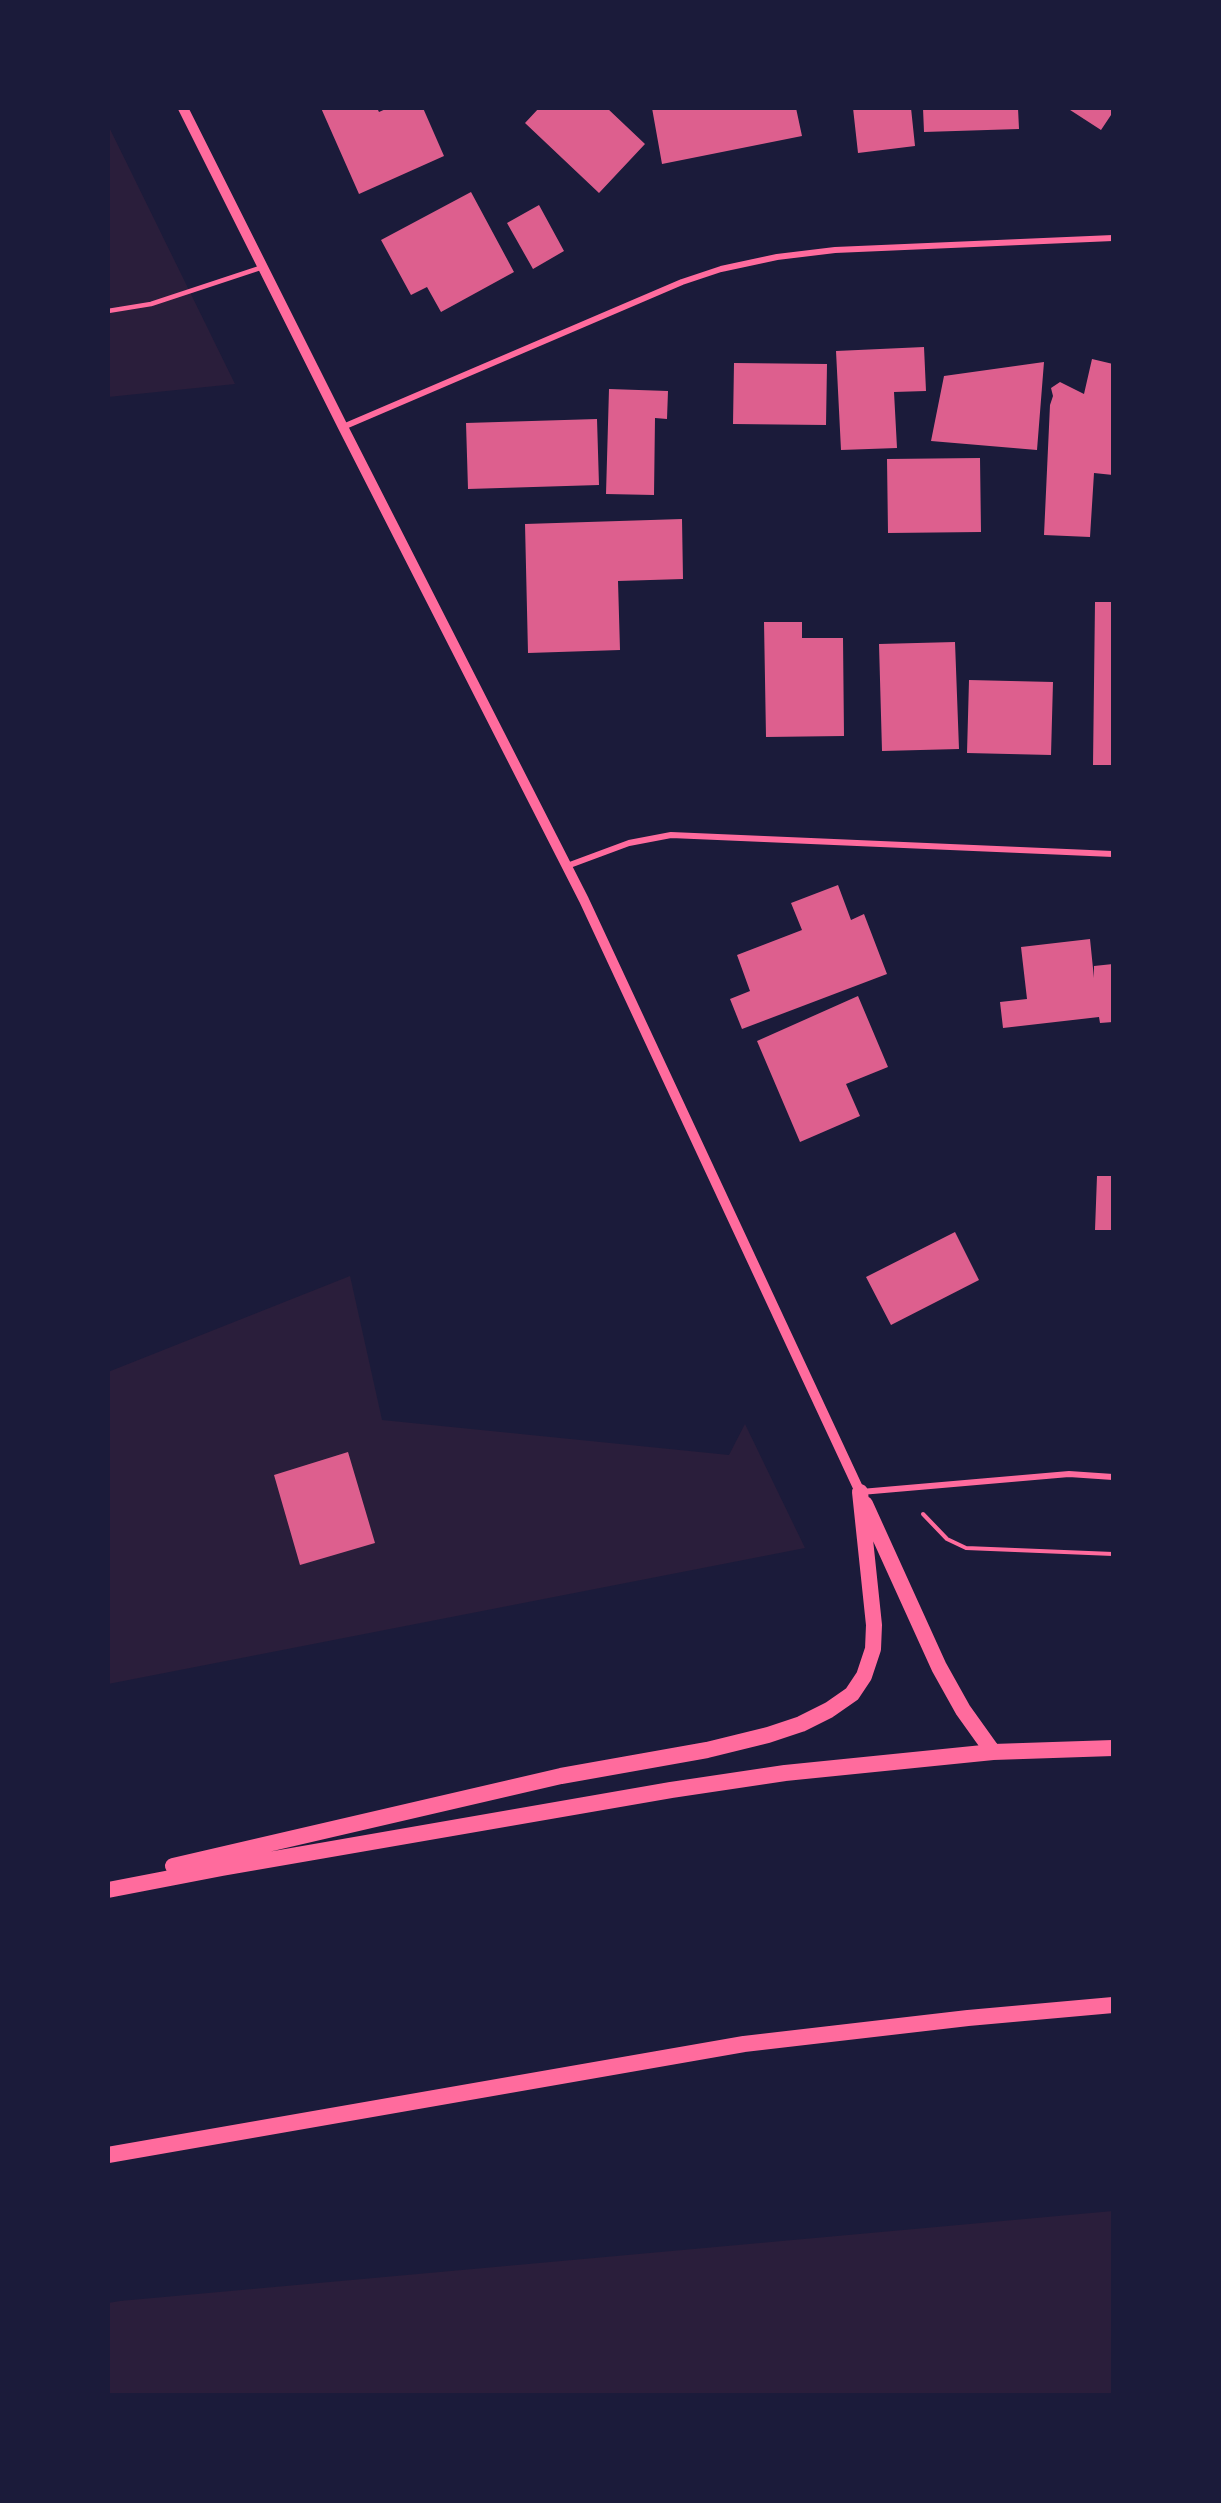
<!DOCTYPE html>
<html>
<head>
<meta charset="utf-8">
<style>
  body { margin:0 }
  #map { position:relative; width:1221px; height:2503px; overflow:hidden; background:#1b1b3a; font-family:"Sofia Sans Condensed",sans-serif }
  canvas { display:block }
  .frame { position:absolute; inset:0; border:110px solid #1b1b3a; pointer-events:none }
</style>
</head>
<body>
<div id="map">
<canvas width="1221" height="2503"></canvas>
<div class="frame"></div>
</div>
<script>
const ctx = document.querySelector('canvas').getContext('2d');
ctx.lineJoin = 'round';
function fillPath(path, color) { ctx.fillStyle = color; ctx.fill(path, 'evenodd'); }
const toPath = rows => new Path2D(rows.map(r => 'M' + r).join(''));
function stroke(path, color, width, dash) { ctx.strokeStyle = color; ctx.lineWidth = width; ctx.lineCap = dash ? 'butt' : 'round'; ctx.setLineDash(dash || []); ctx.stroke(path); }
fillPath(toPath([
  [108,125,235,384,108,397],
  [350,1276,382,1420,729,1455,745,1424,805,1548,108,1684,108,1372],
  [1113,2211,1113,2395,108,2395,108,2303,120,2301]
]), '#2a1e3b');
fillPath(toPath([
  [321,108,377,108,379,112,388,108,423,108,444,156,359,194],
  [539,108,607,108,645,144,599,193,525,123],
  [652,108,796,108,802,136,662,164],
  [853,108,911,108,915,146,858,153],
  [923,108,1018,108,1019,129,924,132],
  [1067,108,1113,108,1113,112,1101,130],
  [471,192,514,272,441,312,427,287,411,295,381,240],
  [539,205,564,251,533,269,507,223],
  [924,347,926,391,894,392,897,448,841,450,836,351],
  [1092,359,1113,364,1113,475,1094,473,1090,537,1044,535,1050,405,1053,396,1051,388,1060,382,1084,394],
  [1044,362,1037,450,931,441,944,376],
  [734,363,827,364,826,425,733,424],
  [609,389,668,391,667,419,655,418,654,495,606,494],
  [597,419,599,485,468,489,466,423],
  [980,458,981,532,888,533,887,459],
  [682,519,683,579,618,581,620,650,528,653,525,524],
  [1095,602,1113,602,1113,765,1093,765],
  [764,622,802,622,802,638,843,638,844,736,766,737],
  [955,642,959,749,882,751,879,644],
  [969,680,1053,682,1051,755,967,753],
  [838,885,851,920,864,914,887,974,742,1029,730,999,750,991,737,955,802,930,791,903],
  [1090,939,1094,978,1094,966,1113,964,1113,1022,1100,1023,1099,1017,1003,1028,1000,1002,1027,999,1021,947],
  [858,996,888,1067,846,1084,860,1116,800,1142,757,1041],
  [1097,1176,1113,1176,1113,1230,1095,1230],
  [955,1232,979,1280,891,1325,866,1277],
  [348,1452,375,1543,300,1565,274,1475]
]), '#dd5f8e');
stroke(toPath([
  [923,1514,947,1539,966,1548,1113,1554]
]), '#ff6b9d', 4);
stroke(toPath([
  [108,311,151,304,263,267]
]), '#ff6b9d', 4.5);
stroke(toPath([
  [343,427,682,282,721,269,777,257,835,250,1113,238],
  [567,866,629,843,671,835,1113,854],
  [861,1492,1069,1474,1113,1477]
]), '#ff6b9d', 6);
stroke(toPath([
  [183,108,343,427,584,900,860,1492]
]), '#ff6b9d', 10);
stroke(toPath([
  [865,1504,939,1667,963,1710,993,1752],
  [173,1866,561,1776,707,1750,768,1735,801,1724,829,1710,852,1694,864,1676,873,1649,874,1625,860,1492],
  [108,1890,222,1868,671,1790,785,1773,993,1752,1113,1748],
  [108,2155,744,2044,968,2018,1113,2005]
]), '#ff6b9d', 16);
</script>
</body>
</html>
